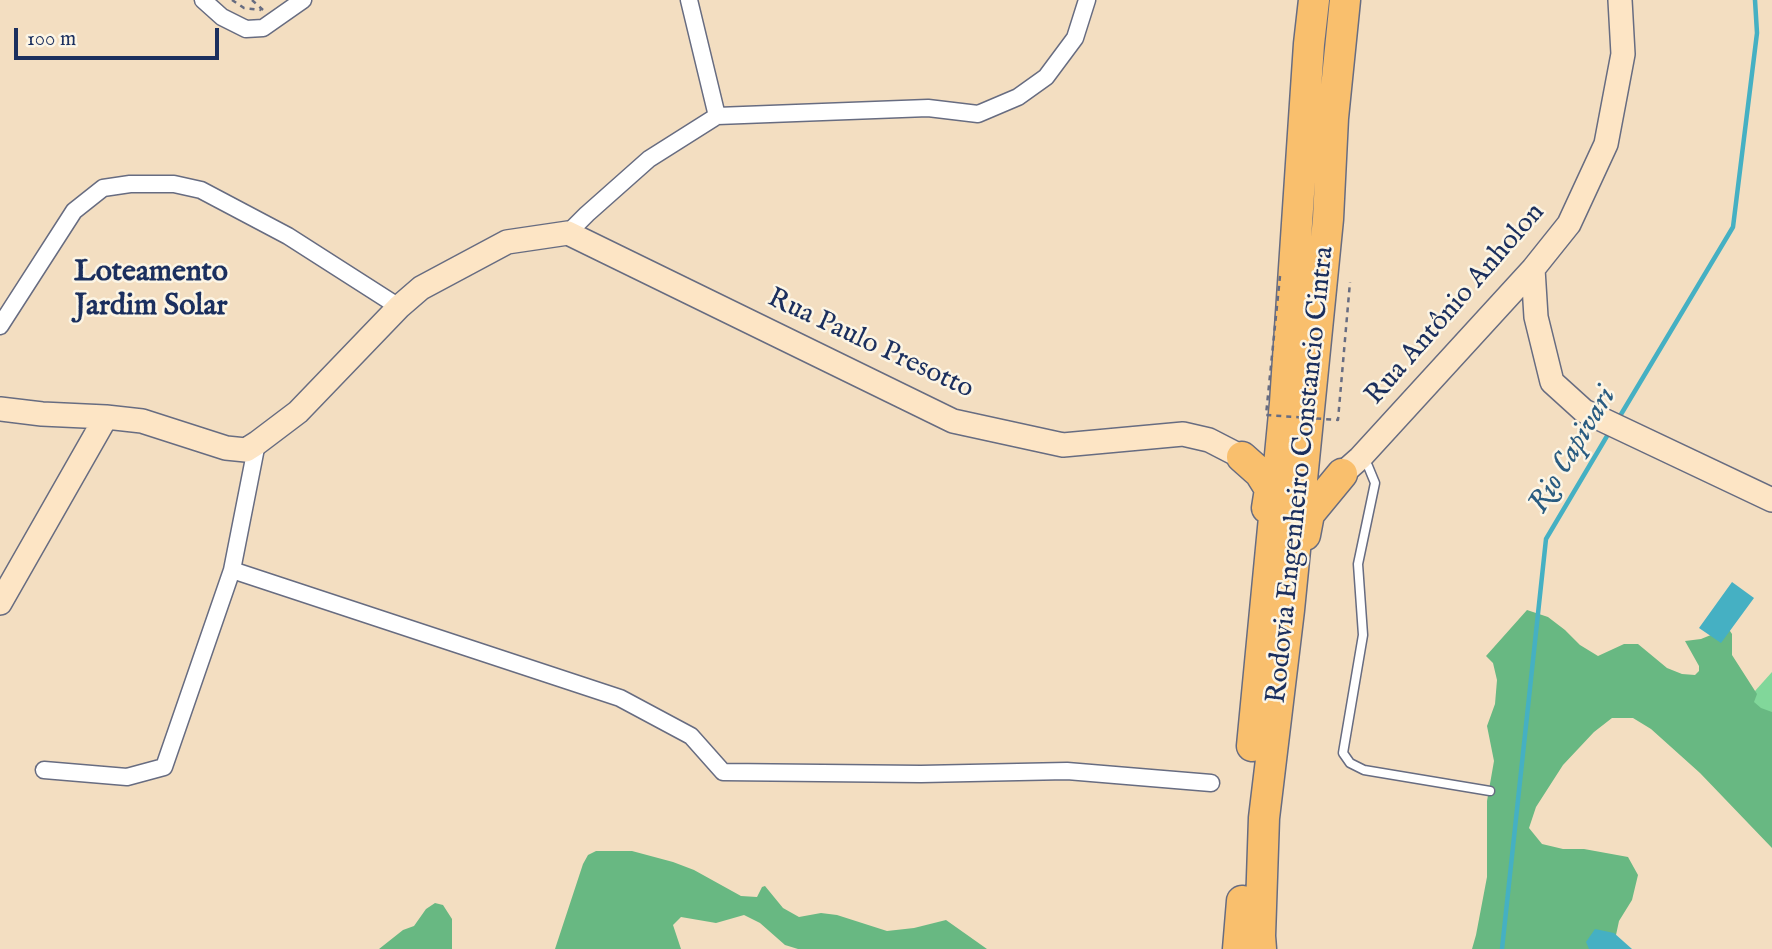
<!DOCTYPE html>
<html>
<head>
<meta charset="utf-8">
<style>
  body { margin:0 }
  #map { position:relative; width:1772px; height:949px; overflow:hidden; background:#f3dec1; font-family:"IM FELL English",serif }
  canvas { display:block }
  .scale { position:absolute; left:14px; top:28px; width:205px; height:32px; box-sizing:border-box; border:4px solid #1b2f5e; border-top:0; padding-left:9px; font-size:21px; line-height:24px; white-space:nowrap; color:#1b2f5e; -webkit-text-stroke:5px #fcf5e5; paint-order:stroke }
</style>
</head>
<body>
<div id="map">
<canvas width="1772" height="949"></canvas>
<div class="scale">100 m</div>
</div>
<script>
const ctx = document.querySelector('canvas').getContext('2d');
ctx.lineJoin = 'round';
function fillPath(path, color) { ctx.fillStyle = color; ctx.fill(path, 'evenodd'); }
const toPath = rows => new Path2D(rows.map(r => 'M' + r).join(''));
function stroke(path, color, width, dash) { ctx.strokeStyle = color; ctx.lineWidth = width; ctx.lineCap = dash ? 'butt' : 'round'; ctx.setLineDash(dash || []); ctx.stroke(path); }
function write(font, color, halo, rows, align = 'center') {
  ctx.font = font + ' "IM FELL English",serif'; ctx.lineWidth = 5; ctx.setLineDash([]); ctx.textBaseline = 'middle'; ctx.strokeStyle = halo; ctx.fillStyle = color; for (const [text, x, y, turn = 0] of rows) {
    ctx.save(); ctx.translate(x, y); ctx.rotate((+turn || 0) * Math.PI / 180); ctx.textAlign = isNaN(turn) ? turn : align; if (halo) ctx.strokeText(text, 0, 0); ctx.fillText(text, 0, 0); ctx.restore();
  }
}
fillPath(toPath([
  [1772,672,1772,722,1746,701]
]), '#81d79a');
fillPath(toPath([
  [1527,610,1548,617,1565,630,1580,645,1598,656,1624,644,1638,644,1667,668,1682,674,1695,675,1699,671,1699,666,1685,641,1701,639,1728,628,1732,634,1732,655,1757,694,1754,702,1761,708,1772,712,1772,848,1700,773,1651,729,1633,718,1612,718,1594,732,1563,765,1536,807,1529,828,1542,844,1563,849,1584,849,1628,857,1638,875,1632,900,1619,921,1613,949,1472,949,1476,935,1487,877,1487,801,1494,761,1487,726,1495,704,1497,680,1493,663,1486,656],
  [596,851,632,851,673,862,694,870,741,896,757,897,762,887,765,886,783,908,799,917,821,913,837,915,887,931,914,928,946,920,987,949,798,949,785,945,760,923,744,915,716,923,681,917,673,925,681,949,555,949,583,864,588,855],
  [435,903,443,905,452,919,452,949,379,949,403,930,414,926,426,909]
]), '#68b882');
fillPath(toPath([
  [1732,582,1754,598,1721,643,1699,628],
  [1595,929,1614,933,1632,949,1589,949,1586,942]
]), '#45b0c3');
stroke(toPath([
  [1617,421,1733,227,1757,33,1755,0],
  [1502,949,1546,539,1610,431]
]), '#45b0c3', 4.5);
const lane = toPath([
  [1362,460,1368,466,1375,483,1358,564,1363,635,1343,753,1350,763,1364,770,1490,791]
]);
const street = toPath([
  [203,0,222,17,246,29,263,28,303,0],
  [689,0,717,116],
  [568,233,587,214,649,159,717,116,928,108,978,114,1018,97,1046,77,1075,38,1087,0],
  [0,326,74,211,103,188,130,184,174,184,201,190,288,236,399,307],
  [232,570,620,698,691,736,723,772,921,774,1067,771,1211,783],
  [44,770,127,777,164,767,232,570,257,443]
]);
const secondary = toPath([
  [1533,269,1536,317,1552,382,1584,411,1772,500],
  [0,409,42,414,106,417,142,421,226,448,246,450,257,443,298,412,399,307,421,288,507,242,568,233,953,421,1063,445,1183,434,1209,440,1242,457],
  [1342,474,1360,458,1533,269,1569,224,1606,144,1623,54,1620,0],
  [0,603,106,417]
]);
const highway = toPath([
  [1242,457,1260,473,1270,489,1267,508],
  [1305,535,1309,514,1342,474],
  [1252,746,1285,403,1309,44,1314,0],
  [1238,949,1242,901],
  [1261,949,1260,936,1264,818,1289,610,1328,219,1333,118,1345,0]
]);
stroke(lane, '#676c81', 11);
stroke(street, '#676c81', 19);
stroke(secondary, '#676c81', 26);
stroke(highway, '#676c81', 33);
stroke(toPath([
  [232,0,244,8,261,10],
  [252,0,263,10]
]), '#676c81', 2.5, [5, 5]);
stroke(lane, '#fff', 8);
stroke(street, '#fff', 16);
stroke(secondary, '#fde5c5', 23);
stroke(highway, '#f9bf6d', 30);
stroke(toPath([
  [1280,276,1266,415,1338,420,1350,282]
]), '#676c81', 2.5, [5, 5]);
write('28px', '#1b2f5e', '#fcf5e5', [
  ["Rua Antônio Anholon",1456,305,-49],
  ["Rua Paulo Presotto",870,345,25],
  ["Rodovia Engenheiro Constancio Cintra",1302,475,-84]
]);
write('bold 30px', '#1b2f5e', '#fcf5e5', [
  ["Loteamento",151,274],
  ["Jardim Solar",151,308]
]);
write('italic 30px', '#2a5c81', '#fcf5e5', [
  ["Rio Capivari",1574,451,-59]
]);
</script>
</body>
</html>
